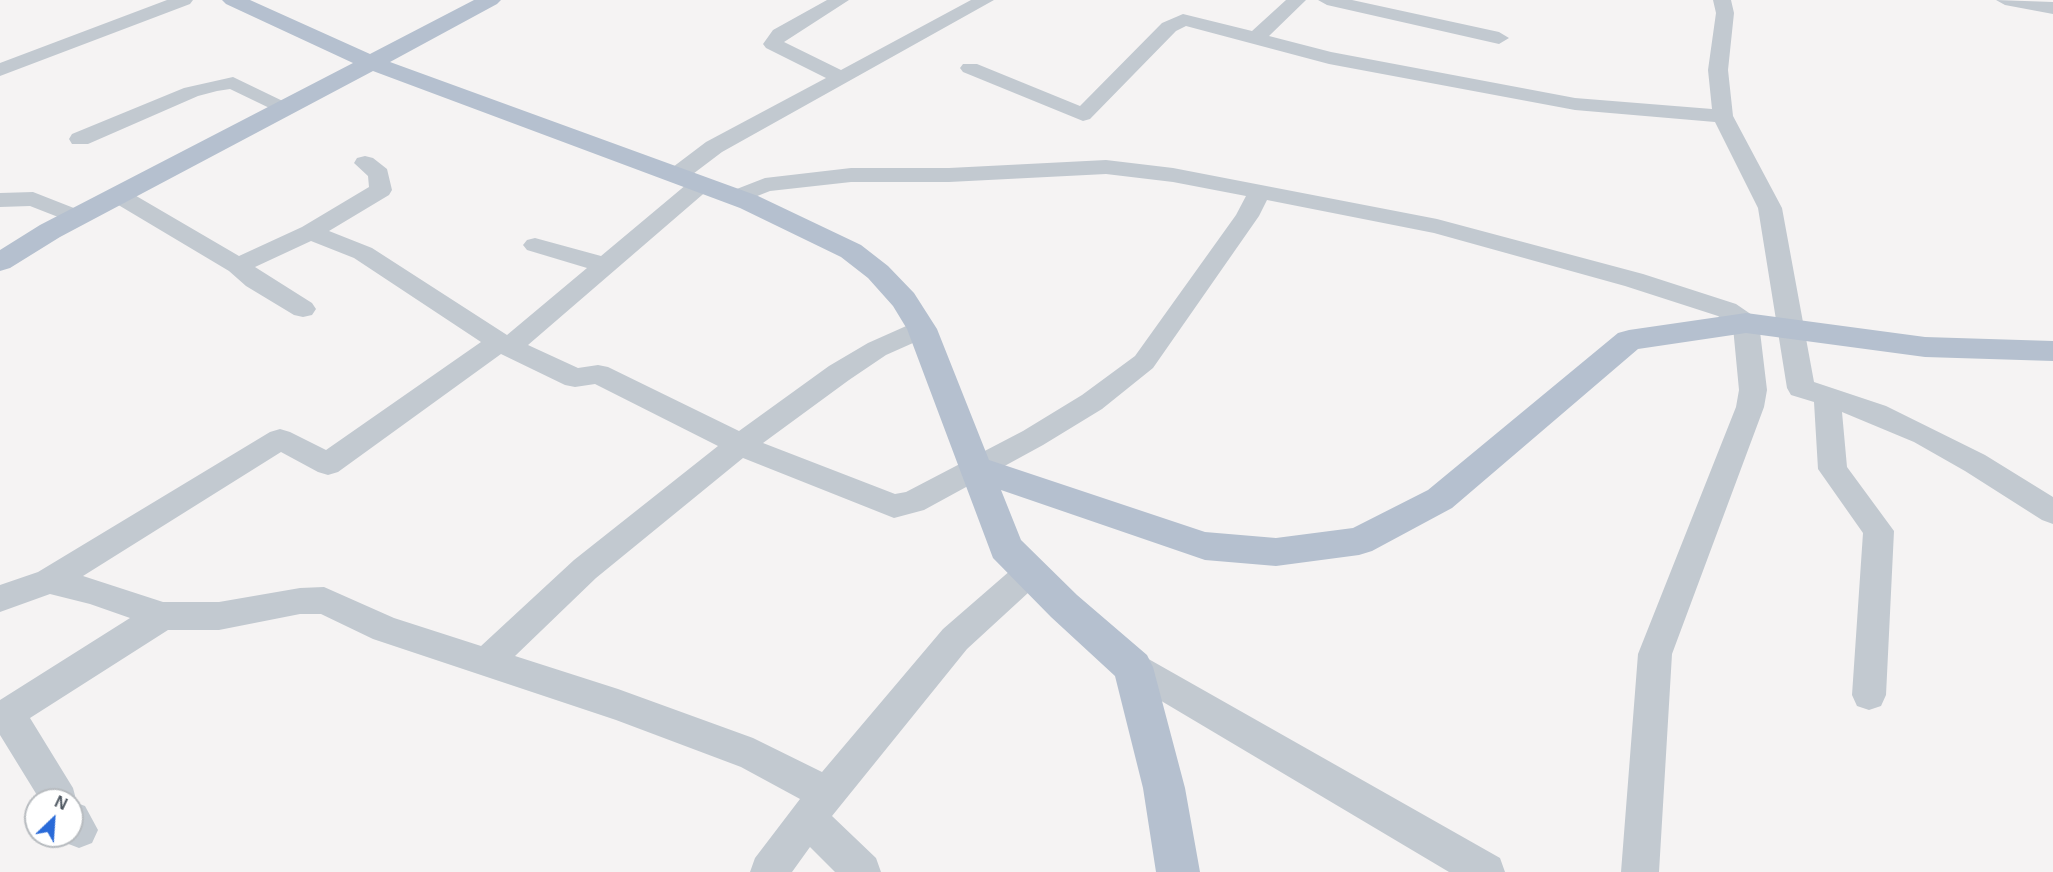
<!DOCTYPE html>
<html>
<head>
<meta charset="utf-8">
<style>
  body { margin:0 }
  #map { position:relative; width:2053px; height:872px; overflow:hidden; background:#f5f3f3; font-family:Arial,sans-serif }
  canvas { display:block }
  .north { position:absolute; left:24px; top:788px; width:60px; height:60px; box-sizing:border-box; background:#fff; border:2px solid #b7bbbf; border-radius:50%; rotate:25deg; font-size:16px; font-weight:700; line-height:24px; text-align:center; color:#4c555f }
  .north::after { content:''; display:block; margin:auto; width:21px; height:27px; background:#296ad8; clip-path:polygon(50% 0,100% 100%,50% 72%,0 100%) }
</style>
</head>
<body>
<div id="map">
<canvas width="2053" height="872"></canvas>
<div class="north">N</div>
</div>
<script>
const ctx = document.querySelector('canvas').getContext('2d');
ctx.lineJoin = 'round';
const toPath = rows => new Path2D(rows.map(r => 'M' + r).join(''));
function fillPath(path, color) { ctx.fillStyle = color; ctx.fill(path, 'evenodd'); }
fillPath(toPath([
  [167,0,193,0,190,4,0,76,0,63,167,0],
  [827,0,849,0,784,42,841,70,971,0,994,0,722,152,685,180,669,180,666,175,669,170,706,142,826,78,766,48,763,44,773,30,827,0],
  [1286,0,1306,0,1269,36,1331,52,1575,98,1712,109,1708,70,1716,13,1713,0,1731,0,1734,13,1728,70,1733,116,1782,208,1814,382,1886,406,1985,455,2053,497,2053,524,2042,520,1965,471,1914,442,1842,412,1847,467,1894,531,1886,695,1881,706,1869,710,1857,706,1852,695,1863,533,1818,469,1814,402,1791,395,1787,388,1758,208,1715,122,1575,110,1329,64,1186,26,1176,31,1090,119,1083,121,963,72,960,68,963,64,977,64,1080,106,1162,23,1183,14,1252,31,1286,0],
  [1318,0,1352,0,1499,32,1509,38,1499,44,1327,5,1318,0],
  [1996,0,2053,2,2053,14,2005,5,1996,0],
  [233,77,291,105,294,109,291,113,284,115,230,89,217,91,198,96,88,144,72,144,69,139,72,134,184,88,233,77],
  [365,156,373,158,387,169,392,190,389,195,329,231,372,248,507,335,587,268,527,250,523,245,527,240,535,238,601,256,693,179,709,179,712,184,709,189,528,345,578,368,598,365,608,367,739,431,829,366,868,343,913,323,922,320,931,323,935,329,931,335,886,355,849,380,763,443,895,494,906,492,1023,431,1082,395,1135,356,1236,215,1246,196,1173,182,1106,174,949,182,851,182,770,191,737,204,729,202,726,197,729,192,765,178,851,168,949,168,1106,160,1173,168,1437,219,1643,274,1736,304,1755,317,1759,323,1767,390,1764,407,1672,654,1659,872,1621,872,1638,654,1736,407,1739,390,1733,327,1718,316,1625,286,1434,233,1267,200,1259,216,1153,368,1102,409,1043,445,924,510,894,518,743,458,596,578,515,656,618,689,753,738,822,772,943,629,1019,563,1030,559,1041,563,1046,572,1041,581,967,649,832,816,876,858,881,872,835,872,810,847,792,872,750,872,755,858,800,799,741,767,616,720,373,639,321,614,300,614,219,630,168,630,30,718,73,788,77,803,85,806,98,830,92,843,79,848,66,843,61,836,72,836,72,800,40,800,0,735,0,700,130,618,90,604,50,594,0,612,0,585,38,572,270,432,280,429,290,432,326,450,481,342,354,258,311,241,255,267,312,303,316,309,312,315,303,317,294,315,246,286,229,271,110,200,107,195,110,190,118,188,126,190,239,256,302,227,369,187,368,176,354,163,357,158,365,156],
  [501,354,565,385,575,387,595,384,718,446,574,560,481,646,394,618,324,587,300,588,219,602,163,602,83,576,281,452,318,472,328,475,338,472,501,354],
  [33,192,84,212,88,217,84,222,76,224,30,206,0,207,0,193,33,192],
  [1133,652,1145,657,1500,858,1505,872,1449,872,1121,677,1116,667,1121,657,1133,652]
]), '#c2c9d0');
fillPath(toPath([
  [222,0,250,0,370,54,474,0,501,0,497,4,390,62,758,196,861,245,888,266,914,293,937,329,989,460,1205,532,1276,538,1353,528,1428,490,1618,333,1629,330,1746,313,1925,337,2053,341,2053,361,1925,357,1746,333,1638,349,1452,508,1372,551,1359,555,1276,566,1205,560,1001,490,1021,540,1077,595,1147,655,1153,667,1185,788,1200,872,1156,872,1143,788,1115,676,1051,617,993,558,907,329,893,306,868,278,841,257,740,208,373,71,60,237,10,268,0,271,0,250,40,225,353,63,226,4,222,0]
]), '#b5c0cf');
</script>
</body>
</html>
